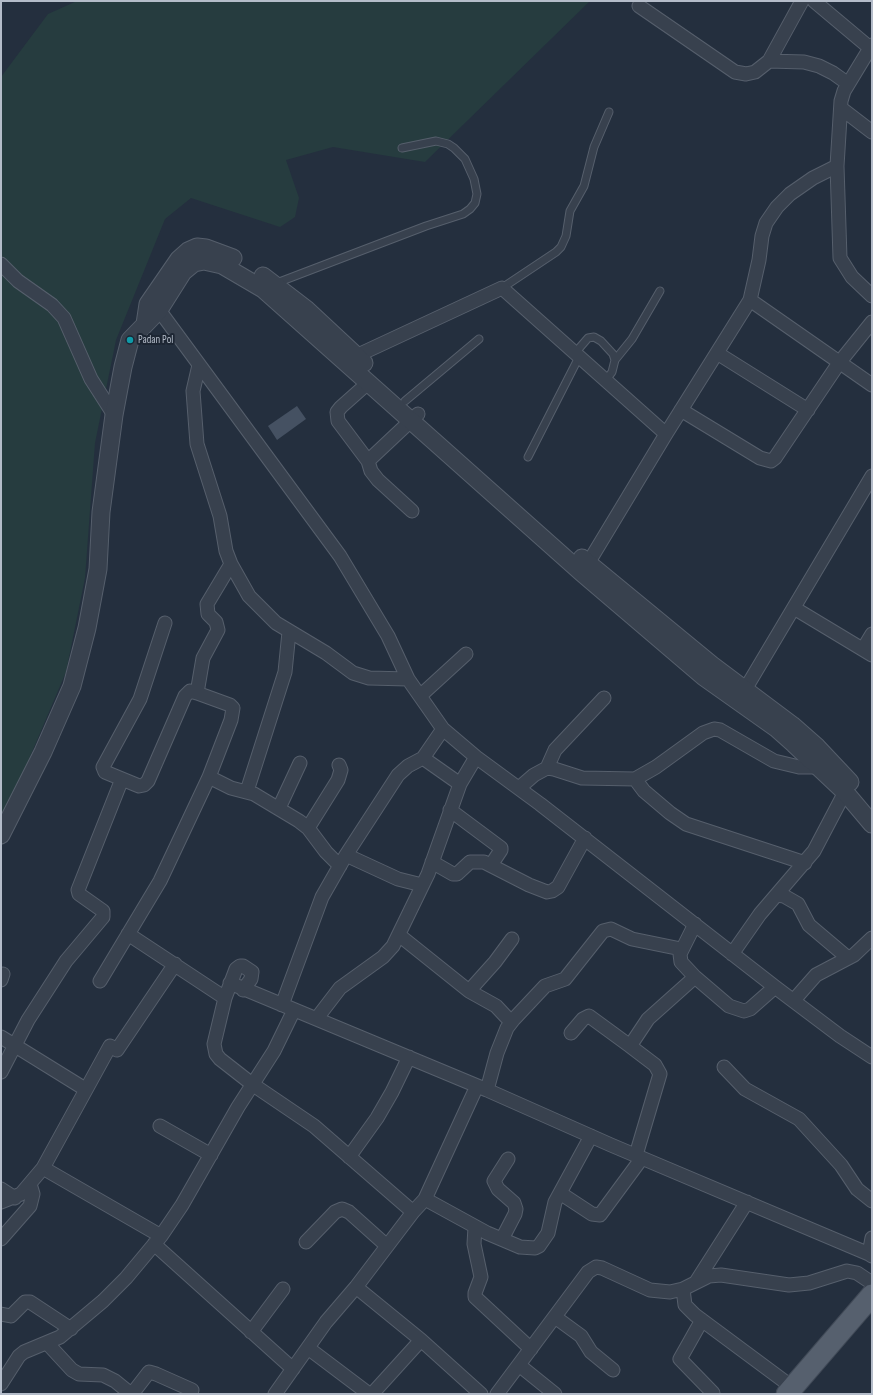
<!DOCTYPE html>
<html>
<head>
<meta charset="utf-8">
<style>
  body { margin:0 }
  #map { position:relative; width:873px; height:1395px; overflow:hidden; background:#242f3e; font-family:"Sofia Sans Condensed",sans-serif }
  canvas { display:block }
  .frame { position:absolute; inset:0; border:2px solid #b4bcc9; pointer-events:none }
</style>
</head>
<body>
<div id="map">
<canvas width="873" height="1395"></canvas>
<div class="frame"></div>
</div>
<script>
const ctx = document.querySelector('canvas').getContext('2d');
ctx.lineJoin = 'round';
function fillPath(path, color) { ctx.fillStyle = color; ctx.fill(path, 'evenodd'); }
const toPath = rows => new Path2D(rows.map(r => 'M' + r).join(''));
function stroke(path, color, width, dash) { ctx.strokeStyle = color; ctx.lineWidth = width; ctx.lineCap = dash ? 'butt' : 'round'; ctx.setLineDash(dash || []); ctx.stroke(path); }
function write(font, color, halo, rows, align = 'center') {
  ctx.font = font + ' "Sofia Sans Condensed",sans-serif'; ctx.lineWidth = 4; ctx.setLineDash([]); ctx.textBaseline = 'middle'; ctx.strokeStyle = halo; ctx.fillStyle = color; for (const [text, x, y, turn = 0] of rows) {
    ctx.save(); ctx.translate(x, y); ctx.rotate((+turn || 0) * Math.PI / 180); ctx.textAlign = isNaN(turn) ? turn : align; if (halo) ctx.strokeText(text, 0, 0); ctx.fillText(text, 0, 0); ctx.restore();
  }
}
fillPath(toPath([
  [77,1,590,1,425,162,333,147,286,160,299,198,295,217,280,227,191,198,165,219,116,340,95,443,85,578,66,672,1,825,1,77,48,14]
]), '#263c3f');
fillPath(toPath([
  [297,406,306,419,277,440,268,426]
]), '#455162');
const service = toPath([
  [274,284,426,226,463,214,470,209,475,203,477,194,474,179,465,159,454,148,448,144,436,141,402,148],
  [502,288,556,252,561,247,566,236,570,211,584,186,594,147,609,112],
  [575,353,588,338,594,337,601,341,613,354,615,360,612,372,606,380],
  [615,360,632,339,660,291],
  [405,401,479,339],
  [528,457,579,357]
]);
const minor = toPath([
  [814,1,870,48],
  [639,6,735,72,746,74,755,72,769,61,802,1],
  [872,45,844,91,841,101,837,166,840,258,852,277,872,296],
  [769,61,804,62,819,66,833,73,847,83],
  [842,109,872,132],
  [1,264,18,281,52,305,64,318,91,379,114,415],
  [750,300,759,260,762,236,766,223,777,207,790,194,813,178,837,166],
  [152,306,159,310,340,556,388,636,408,679,443,729,476,757,540,804,775,987,840,1036,872,1057],
  [717,353,808,410],
  [356,356,502,288,666,434],
  [199,365,193,391,197,444,220,516,226,551,231,564,249,596,276,623,326,653,353,673,369,678,408,679],
  [368,383,341,407,337,412,338,421,368,461,371,471,378,480,412,511],
  [681,410,760,458,771,461,775,458,839,363,872,322],
  [368,461,418,414],
  [584,570,666,434,750,300,872,385],
  [794,608,872,655],
  [863,649,872,634],
  [420,696,466,654],
  [740,698,872,476],
  [423,758,460,784],
  [547,768,555,750,604,698],
  [209,777,231,788,254,794,299,821,308,828,326,852,340,866],
  [122,779,105,772,103,767,140,699,165,623],
  [635,779,644,791,670,813,686,824,805,863],
  [519,788,534,775,547,768,554,769,582,778,635,779,656,767,703,733,714,729,720,730,774,761,799,767,818,767],
  [247,791,285,672,289,632],
  [279,808,300,763],
  [450,810,501,848,501,850,491,865],
  [308,828,338,780,341,770,339,765],
  [346,855,398,879,422,885],
  [432,862,453,874,457,874,470,862,484,862,529,885,547,892,552,891,558,887,585,838],
  [777,895,784,896,798,904,809,925,848,958],
  [128,934,225,998],
  [399,935,469,991,496,1006,511,1022],
  [732,954,760,914,814,851,845,792],
  [695,977,681,962,680,954,695,924],
  [1,980,3,974],
  [100,981,160,881,209,777,231,720,233,708,230,705,197,693,203,658,218,630,216,622,208,614,207,604,231,564],
  [230,983,487,1090,611,1145,869,1254],
  [243,990,251,979,252,972,243,966,240,966,236,969,225,998,214,1044,216,1054,220,1059,252,1084,314,1126,413,1212],
  [469,991,495,962,512,939],
  [794,1000,816,975,854,955,872,938],
  [282,1005,322,897,346,855,398,775,408,766,423,758,443,729],
  [317,1018,340,988,383,957,393,946,428,874,460,784,476,757],
  [571,1033,583,1019,589,1016,630,1046],
  [1,1037,85,1089],
  [724,1067,745,1089,799,1119,841,1165,857,1189,872,1201],
  [1,1072,28,1020,66,961,103,917,103,911,79,894,78,890,122,779,139,786,144,785,148,781,185,696,190,691,197,693],
  [487,1090,497,1053,507,1028,514,1019,545,986,565,979,603,931,611,929,632,939,681,949],
  [160,1126,211,1155],
  [636,1155,660,1074,655,1065,630,1046,648,1019,695,977,729,1006,744,1011,750,1009,775,987],
  [349,1157,377,1118,392,1092,409,1057],
  [1,1189,15,1198],
  [560,1193,592,1214,600,1215,642,1158],
  [425,1199,487,1233,520,1247,535,1248,539,1246,548,1233,555,1202,591,1136],
  [1,1202,21,1194,43,1168],
  [475,1227,474,1244,481,1277,475,1293,475,1297,531,1349],
  [161,1236,43,1168,110,1046,117,1050,175,964],
  [872,1238,869,1254,872,1256],
  [1,1239,30,1206,33,1194,30,1184],
  [502,1239,515,1214,516,1209,514,1203,498,1189,494,1181,508,1159],
  [306,1242,335,1212,342,1209,349,1212,387,1246],
  [154,1244,293,1369],
  [696,1282,747,1202],
  [356,1287,421,1340,481,1394],
  [683,1289,685,1305,695,1315,792,1387],
  [1,1314,11,1316,25,1302,30,1302,71,1329],
  [555,1317,581,1336,591,1352,613,1370],
  [702,1320,680,1359,713,1393],
  [251,1332,283,1289],
  [47,1343,72,1370,79,1374,103,1375,115,1381,131,1394],
  [308,1348,369,1394],
  [519,1365,555,1394],
  [1,1384,19,1356,24,1352,60,1337,103,1301,126,1278,161,1236,182,1205,238,1107,274,1051,294,1010],
  [132,1394,149,1372,156,1374,192,1390],
  [275,1394,326,1322,356,1287,413,1212,425,1199,477,1086],
  [372,1394,421,1340],
  [497,1394,588,1272,596,1267,602,1268,650,1290,670,1292,683,1289,709,1276,721,1275,789,1285,809,1283,847,1271,857,1273,872,1283]
]);
const tertiary = toPath([
  [263,276,306,309,364,363],
  [145,324,148,304,179,259,188,251,197,247,206,248,233,258],
  [582,558,712,665,792,725,817,747,850,782],
  [1,835,43,752,72,686,87,628,98,569,101,512,114,415,123,367,130,340,159,310,183,272,194,263,204,261,222,265,263,289,582,573,704,677,776,728,794,744,845,792,872,824]
]);
const primary = toPath([
  [787,1394,872,1295]
]);
stroke(service, '#565f6c', 9);
stroke(minor, '#565f6c', 15);
stroke(tertiary, '#565f6c', 19);
stroke(primary, '#414a57', 23);
stroke(service, '#38414e', 7);
stroke(minor, '#38414e', 13);
stroke(tertiary, '#38414e', 17);
stroke(primary, '#56606e', 21);
for (const [x, y, r, color] of [
  [130,340,4,"#0f9aa8"]
]) { const dot = new Path2D(); dot.arc(x, y, r, 0, 2 * Math.PI); ctx.fillStyle = color; ctx.fill(dot); stroke(dot, '#1d2633', 1.5); }
write('11px', '#b4bcc9', '#1d2633', [
  ["Padan Pol",138,340]
], 'left');
</script>
</body>
</html>
